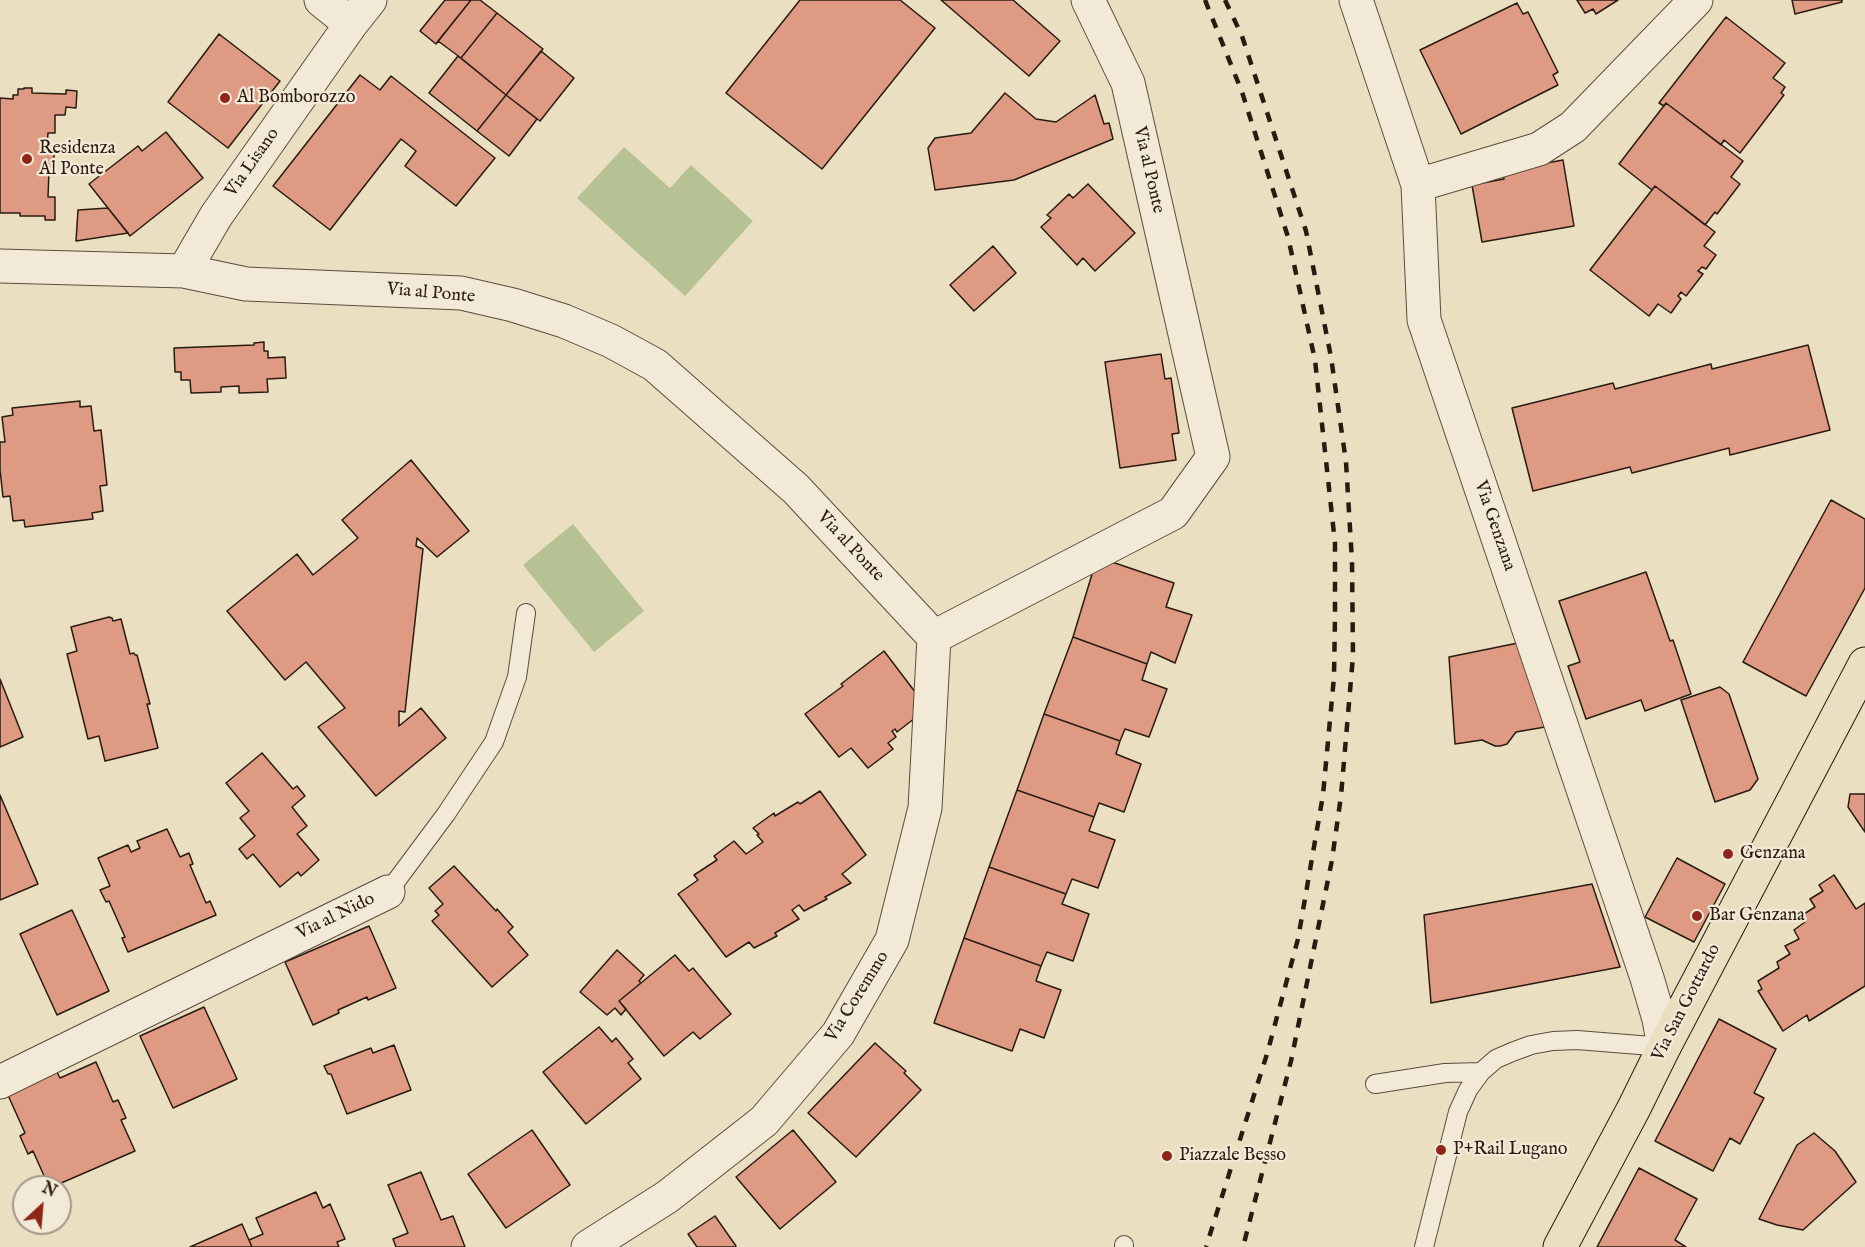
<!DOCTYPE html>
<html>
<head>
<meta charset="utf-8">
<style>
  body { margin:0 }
  #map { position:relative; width:1865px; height:1247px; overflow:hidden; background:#ebdfc1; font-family:"IM FELL English",serif }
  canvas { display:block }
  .north { position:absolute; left:12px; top:1175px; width:60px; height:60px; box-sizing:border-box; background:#f2ead7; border:2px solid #a29788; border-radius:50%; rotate:26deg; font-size:16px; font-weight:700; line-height:24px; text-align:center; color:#2a1b11 }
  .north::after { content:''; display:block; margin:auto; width:21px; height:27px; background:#8f2418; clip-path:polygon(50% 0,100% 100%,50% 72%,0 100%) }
</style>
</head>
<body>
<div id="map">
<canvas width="1865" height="1247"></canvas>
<div class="north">N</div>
</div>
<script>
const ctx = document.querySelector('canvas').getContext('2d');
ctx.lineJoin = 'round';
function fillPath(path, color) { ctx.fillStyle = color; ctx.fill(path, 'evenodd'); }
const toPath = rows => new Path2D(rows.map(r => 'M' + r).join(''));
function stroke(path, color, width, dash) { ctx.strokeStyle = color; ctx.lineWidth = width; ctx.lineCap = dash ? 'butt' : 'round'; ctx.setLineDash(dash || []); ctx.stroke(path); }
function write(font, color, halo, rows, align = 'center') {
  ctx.font = font + ' "IM FELL English",serif'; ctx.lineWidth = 4.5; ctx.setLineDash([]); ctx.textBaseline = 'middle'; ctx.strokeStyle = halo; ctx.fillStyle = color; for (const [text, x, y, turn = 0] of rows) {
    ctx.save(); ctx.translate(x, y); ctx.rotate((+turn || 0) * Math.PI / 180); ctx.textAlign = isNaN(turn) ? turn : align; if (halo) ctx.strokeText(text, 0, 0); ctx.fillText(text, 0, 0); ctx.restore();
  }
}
fillPath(toPath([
  [624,147,670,188,691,165,753,221,685,296,577,198],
  [573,524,644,611,594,652,523,565]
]), '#b6c293');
const building = toPath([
  [445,0,471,0,436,44,420,31,445,0],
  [471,0,480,0,497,13,461,58,438,41,471,0],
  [800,0,900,0,935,28,822,169,726,93,800,0],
  [941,0,1013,0,1060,41,1029,76,941,0],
  [1577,0,1618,0,1596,14,1593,9,1585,13,1577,0],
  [1792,0,1842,0,1842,2,1795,14,1792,0],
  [1517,3,1523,14,1528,12,1558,72,1553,75,1558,85,1461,134,1420,50,1517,3],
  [497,13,543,49,506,95,461,58,497,13],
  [1726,17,1785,63,1773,78,1785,87,1781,93,1784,95,1740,153,1724,140,1721,145,1666,103,1664,106,1659,103,1726,17],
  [219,34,280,81,228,148,168,102,219,34],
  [541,51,574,78,540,121,506,95,541,51],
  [458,56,506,95,477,131,429,93,458,56],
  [360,75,380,90,391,76,495,158,456,206,405,166,416,151,401,139,330,230,273,186,360,75],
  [24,88,32,88,32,93,66,94,66,90,77,91,76,108,66,107,65,115,55,115,55,133,48,133,47,146,54,146,54,171,49,171,48,197,55,197,55,220,45,220,45,216,20,216,20,213,0,213,0,98,13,99,13,95,18,95,18,89,24,89,24,88],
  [1005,93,1036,119,1056,122,1095,95,1104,124,1109,123,1113,139,1014,180,935,190,928,148,935,138,971,133,1005,93],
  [506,95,537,119,509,156,477,131,506,95],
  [1666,103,1743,161,1731,177,1740,184,1717,214,1715,212,1705,225,1655,186,1652,190,1619,164,1666,103],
  [166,132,203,178,130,236,89,184,138,146,142,151,166,132],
  [1563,160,1574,226,1482,242,1472,185,1504,179,1503,171,1563,160],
  [1088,184,1135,233,1095,271,1083,258,1077,265,1041,227,1051,218,1047,215,1069,194,1073,198,1088,184],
  [1655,186,1715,232,1704,246,1716,255,1706,269,1702,267,1698,271,1703,274,1686,296,1681,292,1678,296,1681,299,1671,313,1658,304,1649,316,1590,270,1655,186],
  [108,208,128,233,76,241,78,210,108,208],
  [993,246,1016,273,974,311,950,285,993,246],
  [264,342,264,351,268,351,268,358,285,357,286,378,267,379,268,392,239,393,239,386,221,387,221,392,191,393,190,380,181,380,181,372,175,372,174,348,254,345,254,343,264,342],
  [1808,345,1830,430,1730,455,1729,448,1632,473,1630,467,1533,491,1512,408,1613,383,1615,389,1711,364,1712,369,1808,345],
  [1161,354,1165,379,1171,378,1179,433,1172,434,1176,460,1120,468,1105,362,1161,354],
  [80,401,80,407,91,406,94,431,101,430,107,485,100,486,103,511,92,513,93,519,25,527,24,520,13,521,10,496,3,497,0,470,0,442,5,442,2,417,13,415,12,408,80,401],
  [411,460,469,531,437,557,417,538,416,546,423,549,405,712,399,711,399,726,421,708,446,738,376,796,318,727,345,708,306,662,285,680,227,611,297,554,313,575,358,538,342,520,411,460],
  [1831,500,1865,519,1865,588,1806,696,1743,662,1831,500],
  [1103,559,1174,583,1166,607,1192,615,1175,663,1151,652,1147,664,1073,637,1096,561,1103,559],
  [1646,572,1670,641,1673,640,1691,694,1645,711,1641,700,1586,719,1568,666,1580,662,1559,601,1646,572],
  [109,617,112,618,113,621,121,619,130,654,134,653,135,655,137,655,150,704,147,704,158,748,105,761,99,736,88,739,67,654,77,651,71,627,109,617],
  [1073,637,1147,664,1142,680,1167,689,1149,737,1125,729,1120,741,1044,714,1073,637],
  [1518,643,1545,727,1516,732,1507,744,1500,746,1495,746,1482,740,1455,744,1449,657,1518,643],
  [884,651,925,705,924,711,897,732,895,729,892,731,896,737,888,743,893,749,868,768,851,748,839,757,805,714,843,686,841,684,884,651],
  [0,679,23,737,0,747,0,679],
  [1720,687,1729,694,1758,779,1750,790,1715,802,1681,700,1720,687],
  [1044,714,1120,741,1116,754,1141,764,1124,812,1099,803,1094,817,1017,790,1044,714],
  [262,753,293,789,297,786,305,796,292,807,307,826,297,834,319,860,301,876,298,872,280,887,253,854,247,859,239,849,255,836,240,818,249,811,226,783,262,753],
  [1017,790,1094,817,1089,831,1115,840,1098,888,1072,879,1066,894,989,867,1017,790],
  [820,791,866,855,842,874,851,883,825,897,827,899,804,911,799,905,792,910,799,919,775,933,777,936,754,948,749,942,726,957,678,894,698,880,694,875,717,860,714,856,734,841,746,854,763,842,757,835,759,834,753,828,774,813,775,816,798,802,800,804,820,791],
  [1850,794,1865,794,1865,832,1848,807,1850,794],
  [0,795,38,884,0,900,0,795],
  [167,829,180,857,189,853,193,864,190,865,206,903,210,901,216,915,128,952,122,938,125,937,109,901,106,902,100,890,110,886,98,858,128,845,131,852,140,848,137,841,167,829],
  [1677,858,1725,884,1694,942,1645,917,1677,858],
  [454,866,496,911,497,909,513,927,508,932,528,955,492,987,432,921,439,915,435,911,443,904,429,888,454,866],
  [989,867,1066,894,1062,904,1089,914,1073,961,1047,952,1041,966,964,938,989,867],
  [1834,875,1856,909,1865,903,1865,986,1809,1021,1807,1015,1783,1031,1758,991,1762,989,1758,981,1779,968,1777,962,1790,954,1785,946,1799,939,1794,930,1805,922,1801,916,1815,907,1810,899,1823,891,1819,885,1834,875],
  [1592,884,1620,967,1431,1003,1424,915,1592,884],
  [72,910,109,991,57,1015,20,934,72,910],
  [369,926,396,988,368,1000,367,997,338,1010,339,1013,313,1025,285,962,369,926],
  [964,938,1041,966,1036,981,1061,990,1044,1038,1020,1029,1012,1051,934,1023,964,938],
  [617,950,644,975,639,981,641,983,619,1001,626,1009,621,1015,615,1008,607,1015,580,992,617,950],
  [675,955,689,971,693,968,731,1014,700,1039,693,1032,664,1056,619,1001,675,955],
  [204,1007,237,1079,173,1108,140,1036,204,1007],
  [1719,1019,1776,1049,1754,1093,1764,1098,1740,1144,1730,1138,1713,1171,1655,1141,1719,1019],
  [599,1027,612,1042,616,1038,633,1059,628,1063,641,1079,586,1124,543,1072,599,1027],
  [875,1043,906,1071,904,1073,921,1090,856,1157,808,1113,875,1043],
  [394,1045,411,1090,347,1114,331,1074,328,1074,324,1066,371,1048,373,1053,394,1045],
  [96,1062,113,1102,118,1100,126,1118,121,1120,135,1151,52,1187,49,1187,33,1151,28,1154,20,1136,25,1133,7,1093,57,1072,60,1078,96,1062],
  [532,1130,570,1185,506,1228,468,1174,532,1130],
  [793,1130,836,1182,780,1229,736,1177,793,1130],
  [1814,1133,1835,1151,1856,1182,1803,1230,1777,1225,1759,1219,1797,1145,1814,1133],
  [1639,1168,1697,1199,1675,1240,1686,1247,1597,1247,1639,1168],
  [421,1172,441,1220,453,1216,465,1247,396,1247,393,1239,408,1233,388,1185,421,1172],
  [316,1192,323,1208,330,1204,345,1239,337,1242,339,1247,252,1247,249,1240,263,1234,256,1218,316,1192],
  [715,1216,736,1246,735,1247,697,1247,688,1234,715,1216],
  [242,1224,252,1247,190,1247,242,1224]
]);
fillPath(building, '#df9a84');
stroke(building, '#2a1b11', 1.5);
const service = toPath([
  [388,892,446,814,494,742,517,677,526,613],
  [1375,1084,1445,1073,1481,1072],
  [1124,1247,1124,1245],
  [1424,1247,1458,1112,1468,1090,1481,1072,1496,1059,1512,1052,1531,1045,1553,1041,1577,1040,1664,1047]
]);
const minor = toPath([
  [321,0,351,24],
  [1356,0,1418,185,1424,320,1647,978,1659,1019,1664,1047],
  [1418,185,1539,149,1573,127,1696,0],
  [0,266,184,271,246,284,461,293,513,305,564,321,611,341,655,365,796,489,934,637,1173,513,1213,457,1128,83,1088,0],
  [184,271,216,216,351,24,370,0],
  [0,1082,388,892],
  [588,1247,667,1197,764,1121,838,1034,892,940,925,808,934,637]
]);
const primary = toPath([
  [1560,1247,1634,1108,1664,1047,1865,664]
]);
stroke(service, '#5a4c3d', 20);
stroke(minor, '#5a4c3d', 35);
stroke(primary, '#2a1b11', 35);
stroke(service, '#f2ead7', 18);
stroke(minor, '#f2ead7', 33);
stroke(primary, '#ebdfc1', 33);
stroke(toPath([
  [1205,0,1242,92,1288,237,1315,360,1335,543,1335,617,1334,677,1323,795,1298,939,1267,1054,1206,1247],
  [1225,0,1242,36,1306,231,1331,357,1346,462,1352,561,1353,656,1341,796,1332,860,1291,1061,1243,1247]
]), '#2a1b11', 4.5, [10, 10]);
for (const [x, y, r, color] of [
  [225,98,6,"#8f2418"],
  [27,159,6,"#8f2418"],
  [1728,854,6,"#8f2418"],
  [1697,916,6,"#8f2418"],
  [1441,1150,6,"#8f2418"],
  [1167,1156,6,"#8f2418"]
]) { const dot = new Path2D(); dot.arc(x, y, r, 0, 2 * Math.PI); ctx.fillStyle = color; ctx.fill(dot); stroke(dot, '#f2ead7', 2); }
write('18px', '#2a1b11', '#f2ead7', [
  ["Al Bomborozzo",237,98],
  ["Residenza",39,149],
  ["Al Ponte",39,170],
  ["Genzana",1740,854],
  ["Bar Genzana",1709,916],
  ["P+Rail Lugano",1453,1150],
  ["Piazzale Besso",1179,1156]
], 'left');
write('18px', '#2a1b11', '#f2ead7', [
  ["Via Lisano",253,163,-55],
  ["Via al Ponte",1148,170,77],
  ["Via al Ponte",431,294,5],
  ["Via Genzana",1494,526,71],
  ["Via al Ponte",850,547,47],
  ["Via al Nido",336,917,-26],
  ["Via Coremmo",858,997,-58],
  ["Via San Gottardo",1687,1003,-63]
]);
</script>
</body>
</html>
